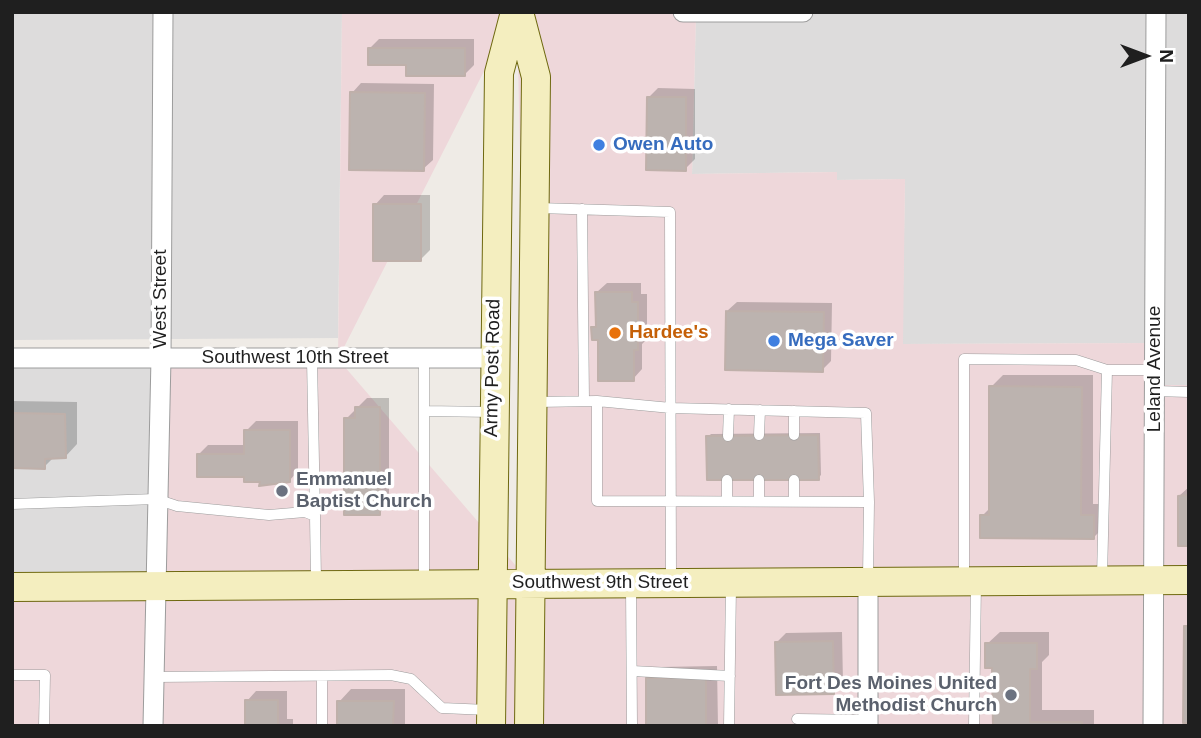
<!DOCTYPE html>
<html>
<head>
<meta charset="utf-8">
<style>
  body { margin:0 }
  #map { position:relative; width:1201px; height:738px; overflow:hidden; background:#efebe6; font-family:Helvetica,sans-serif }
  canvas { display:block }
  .frame { position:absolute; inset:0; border:14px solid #1f1f1f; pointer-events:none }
  .north { position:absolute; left:1110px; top:21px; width:70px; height:70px; -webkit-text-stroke:5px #fff; paint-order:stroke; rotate:90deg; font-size:19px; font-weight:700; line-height:28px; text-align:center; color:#1f1f1f }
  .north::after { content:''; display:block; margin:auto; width:24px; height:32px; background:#1f1f1f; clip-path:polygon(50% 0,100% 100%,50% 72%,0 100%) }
</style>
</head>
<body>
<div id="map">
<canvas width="1201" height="738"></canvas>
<div class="frame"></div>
<div class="north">N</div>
</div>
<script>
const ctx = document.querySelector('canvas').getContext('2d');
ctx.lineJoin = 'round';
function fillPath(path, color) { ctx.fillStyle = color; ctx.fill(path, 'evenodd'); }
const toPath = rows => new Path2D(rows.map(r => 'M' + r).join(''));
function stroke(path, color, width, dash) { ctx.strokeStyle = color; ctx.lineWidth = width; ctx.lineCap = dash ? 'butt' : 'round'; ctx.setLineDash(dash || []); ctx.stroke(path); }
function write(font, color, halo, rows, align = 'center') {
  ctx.font = font + ' Helvetica,sans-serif'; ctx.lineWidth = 7; ctx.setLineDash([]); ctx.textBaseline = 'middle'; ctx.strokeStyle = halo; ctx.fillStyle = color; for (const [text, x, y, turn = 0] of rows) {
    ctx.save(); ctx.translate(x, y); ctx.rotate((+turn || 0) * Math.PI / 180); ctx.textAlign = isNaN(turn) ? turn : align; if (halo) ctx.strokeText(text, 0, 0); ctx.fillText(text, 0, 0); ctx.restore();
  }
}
fillPath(toPath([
  [12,12,342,12,338,338,12,340],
  [683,12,1189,12,1189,385,1155,385,1155,343,902,344,905,179,837,180,836,172,692,174,696,13],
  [12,358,161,358,155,586,12,587]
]), '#dddcdc');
fillPath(toPath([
  [342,12,514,12,338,359,529,581,517,12,696,13,692,174,837,172,837,180,905,179,903,344,1155,343,1155,385,1189,385,1189,726,12,726,12,587,155,586,161,358,338,359]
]), '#eed7da');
fillPath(toPath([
  [379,39,474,39,474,65,464,75,408,63,370,48],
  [361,83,434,84,433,160,423,169,352,93],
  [658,88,695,89,695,159,685,169,648,98],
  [384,195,430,195,430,250,420,260,375,205],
  [607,283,641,283,641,294,647,294,647,339,642,344,642,369,633,379,593,328,598,323,597,292],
  [737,302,832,303,831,361,822,370,727,311],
  [1003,375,1093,375,1093,504,1106,504,1106,525,1094,537,982,516,990,508,991,387],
  [367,398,389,398,389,504,379,513,346,419],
  [12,401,77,402,77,444,65,457,54,457,44,467,12,467],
  [256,421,298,421,298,471,289,481,262,480,199,454,208,445,246,445,246,431],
  [820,433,821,475,818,478,708,437,711,434],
  [1189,487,1189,544,1179,496],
  [842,632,843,683,833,692,777,642,786,633],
  [1000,632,1049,632,1049,655,1042,662,1042,710,1094,710,1094,726,993,726,994,667,987,644],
  [717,666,718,726,648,726,648,679,660,667],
  [351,689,405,689,405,726,339,726,339,702],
  [256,691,287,691,287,719,293,719,293,726,246,726,247,701]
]), '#0003');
const building = toPath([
  [368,48,465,48,465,76,406,76,406,65,368,65,368,48],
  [350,92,425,93,424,171,349,170,350,92],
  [647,97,686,97,686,171,646,170,647,97],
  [373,204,421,204,421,261,373,261,373,204],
  [595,292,632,292,632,302,638,302,638,350,634,350,634,381,598,381,598,340,592,340,591,327,596,327,595,292],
  [726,311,824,312,823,372,725,370,726,311],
  [989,386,1082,387,1081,515,1094,515,1094,539,980,538,980,515,989,515,989,386],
  [355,407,380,407,380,515,344,515,344,418,355,418,355,407],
  [12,413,65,414,66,458,45,459,45,469,12,468,12,413],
  [244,430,290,430,290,482,259,486,260,482,244,482,244,477,197,477,197,454,244,454,244,430],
  [818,435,819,480,707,480,706,436,818,435],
  [1189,495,1189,546,1178,546,1178,496,1189,495],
  [1184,626,1189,626,1189,723,1183,723,1184,626],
  [833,641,834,694,776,695,775,642,833,641],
  [985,643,1037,643,1037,669,1030,669,1030,722,1082,722,1082,726,993,726,992,668,985,668,985,643],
  [646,678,706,678,706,726,646,726,646,678],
  [245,700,278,700,278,726,245,726,245,700],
  [337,701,394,701,393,726,337,726,337,701]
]);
fillPath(building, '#bcb3af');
stroke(building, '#bfb0aa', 2);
const lane = toPath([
  [538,208,670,212,671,580],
  [582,209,584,401],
  [424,358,424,582],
  [312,359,315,516],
  [1155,391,1189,392],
  [597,401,597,501,869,502,868,578],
  [536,402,597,401,671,408,866,413,869,502],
  [424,411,493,412],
  [794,411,794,435],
  [759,435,760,410],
  [728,436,729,409],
  [727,480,727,501],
  [759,480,759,501],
  [794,480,794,501],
  [12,504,156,499,177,506,269,515,305,512,315,516,316,581],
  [1102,577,1107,370,1155,370],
  [964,578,964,359,1076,360,1107,370],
  [631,586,632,726],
  [632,671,730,676],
  [12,675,45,675,44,726],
  [154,677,391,675,411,679,442,708,488,710],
  [797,719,868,720],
  [322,726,322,676],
  [729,726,731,586],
  [974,726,976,582]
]);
const street = toPath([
  [683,12,803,12],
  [12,358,493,358],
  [153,726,161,358,163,12],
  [868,726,868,582],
  [1153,726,1156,12]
]);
const secondary = toPath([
  [519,12,536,77,529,726],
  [12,587,1189,580],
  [491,726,499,73,515,12]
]);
stroke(lane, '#9c9c9c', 11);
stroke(street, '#9c9c9c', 21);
stroke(secondary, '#6e680f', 30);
stroke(lane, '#fff', 10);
stroke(street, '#fff', 19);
stroke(secondary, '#f4eebf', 28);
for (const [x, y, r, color] of [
  [599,145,7,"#3f7fe0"],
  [615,333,7,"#e8710a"],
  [774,341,7,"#3f7fe0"],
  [282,491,7,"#6b7280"],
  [1011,695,7,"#6b7280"]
]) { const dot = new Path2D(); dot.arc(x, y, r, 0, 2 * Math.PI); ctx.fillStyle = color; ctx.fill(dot); stroke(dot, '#fff', 2.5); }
write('bold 19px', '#366cbe', '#fff', [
  ["Owen Auto",613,145],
  ["Mega Saver",788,341]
], 'left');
write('19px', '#1f1f1f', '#fff', [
  ["West Street",161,299,-90],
  ["Southwest 10th Street",295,358],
  ["Army Post Road",493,368,-89],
  ["Leland Avenue",1155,369,-90],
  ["Southwest 9th Street",600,583]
]);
write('bold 19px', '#c56008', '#fff', [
  ["Hardee's",629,333]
], 'left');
write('bold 19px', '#5b616d', '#fff', [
  ["Emmanuel",296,480],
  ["Baptist Church",296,502],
  ["Fort Des Moines United",997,684,"right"],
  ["Methodist Church",997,706,"right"]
], 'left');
</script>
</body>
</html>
